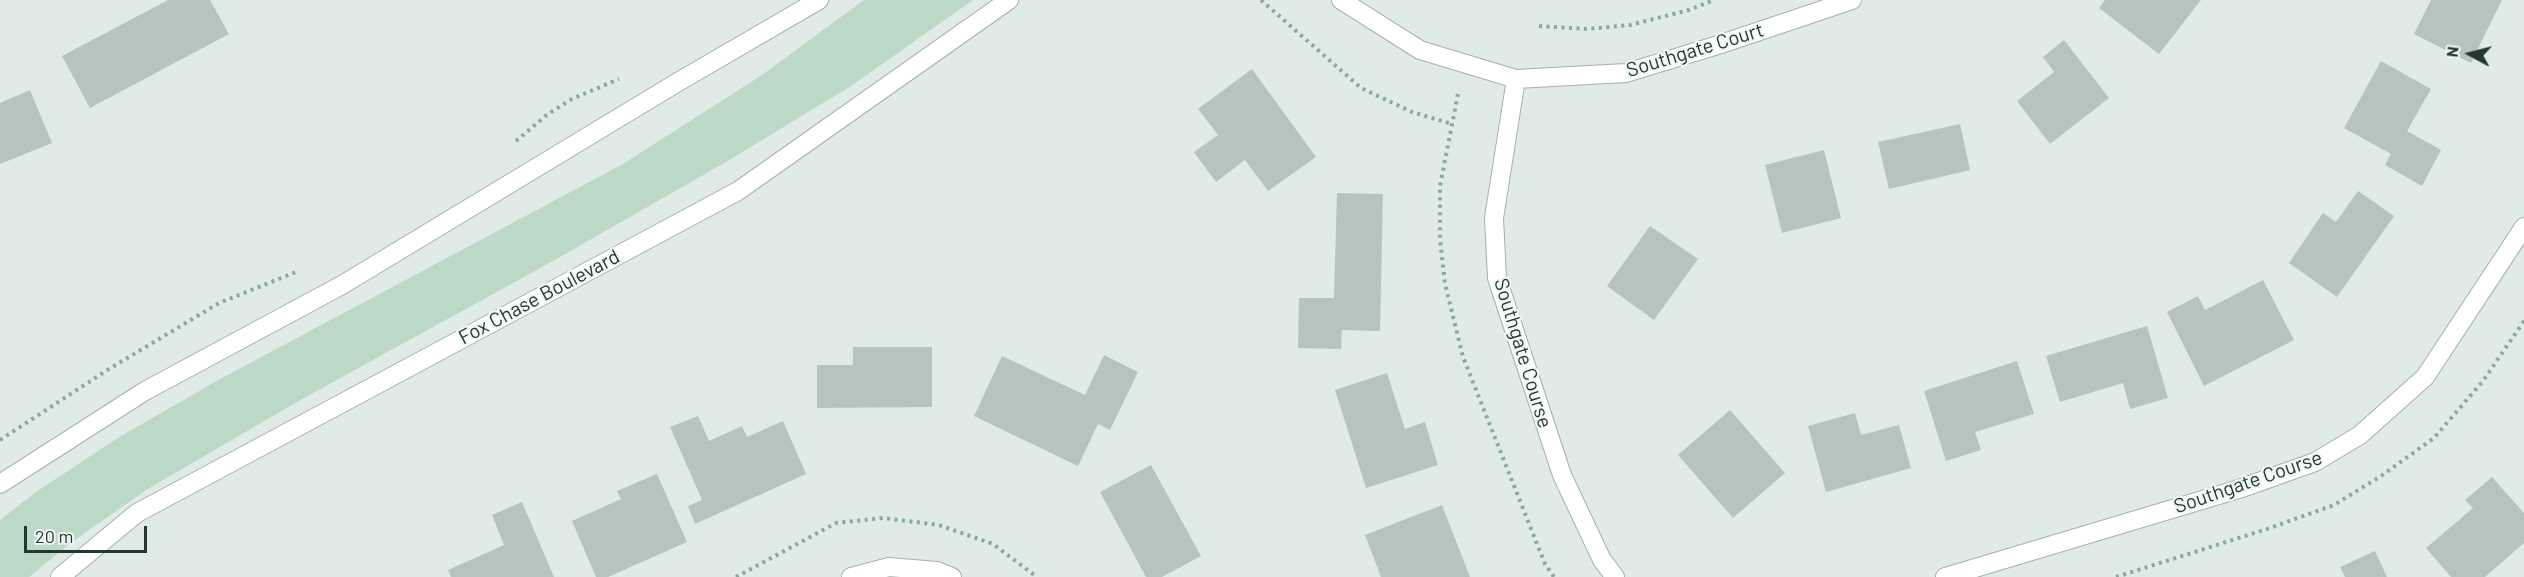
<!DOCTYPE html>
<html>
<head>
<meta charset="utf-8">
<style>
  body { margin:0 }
  #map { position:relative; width:2524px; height:577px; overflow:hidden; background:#e0eae6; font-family:Barlow,sans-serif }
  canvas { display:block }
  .north { position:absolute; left:2440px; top:24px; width:60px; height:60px; -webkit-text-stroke:4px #f0f7f4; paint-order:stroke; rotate:277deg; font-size:16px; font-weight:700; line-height:24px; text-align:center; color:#233834 }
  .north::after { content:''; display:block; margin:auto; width:21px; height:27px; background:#233834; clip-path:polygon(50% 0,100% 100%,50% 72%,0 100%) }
  .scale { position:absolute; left:24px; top:526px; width:123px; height:27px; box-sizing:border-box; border:3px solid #233834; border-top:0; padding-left:8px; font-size:18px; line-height:21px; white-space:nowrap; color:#233834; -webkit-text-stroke:4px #f0f7f4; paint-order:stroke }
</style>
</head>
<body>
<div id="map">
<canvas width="2524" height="577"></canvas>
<div class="north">N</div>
<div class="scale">20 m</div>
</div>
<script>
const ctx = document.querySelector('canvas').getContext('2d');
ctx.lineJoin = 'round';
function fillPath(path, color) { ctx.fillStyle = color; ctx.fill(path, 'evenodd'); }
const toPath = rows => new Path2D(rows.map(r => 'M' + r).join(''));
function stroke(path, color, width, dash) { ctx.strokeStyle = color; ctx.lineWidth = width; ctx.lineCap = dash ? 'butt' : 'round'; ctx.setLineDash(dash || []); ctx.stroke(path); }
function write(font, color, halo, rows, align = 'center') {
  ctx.font = font + ' Barlow,sans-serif'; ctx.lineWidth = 4.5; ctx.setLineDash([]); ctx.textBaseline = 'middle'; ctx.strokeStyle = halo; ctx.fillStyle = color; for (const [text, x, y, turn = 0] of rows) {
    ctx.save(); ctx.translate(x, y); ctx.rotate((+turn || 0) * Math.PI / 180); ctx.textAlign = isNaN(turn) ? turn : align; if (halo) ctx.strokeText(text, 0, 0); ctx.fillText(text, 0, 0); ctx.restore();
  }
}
fillPath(toPath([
  [864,0,973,0,851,86,726,162,553,261,302,399,146,490,68,545,29,577,0,577,0,520,36,492,121,436,222,378,623,164,762,75]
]), '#bbd9c6');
fillPath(toPath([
  [168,0,210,0,229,34,90,108,62,56],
  [2105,0,2201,0,2159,54,2099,8],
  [2431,0,2502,0,2471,63,2414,34],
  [2064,40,2109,98,2050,144,2017,101,2054,72,2043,57],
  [2381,61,2431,89,2407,131,2441,150,2422,186,2385,165,2391,154,2344,128],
  [1252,69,1316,157,1268,191,1245,160,1216,182,1194,152,1218,135,1198,109],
  [30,90,52,143,0,164,0,103],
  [1960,124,1970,170,1889,189,1878,142],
  [1824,150,1841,218,1782,233,1765,165],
  [2358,191,2394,216,2337,297,2289,263,2323,213,2336,222],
  [1337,193,1383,194,1380,331,1342,330,1341,349,1298,348,1299,298,1334,298],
  [1650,226,1698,259,1654,320,1607,286],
  [2263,280,2294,340,2204,386,2167,312,2198,296,2205,310],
  [2147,326,2168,398,2130,409,2123,383,2060,402,2046,356],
  [853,347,932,347,932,407,817,408,817,365,853,365],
  [1104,355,1138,372,1110,430,1098,424,1078,466,974,416,1002,356,1085,395],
  [2017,361,2034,414,1975,432,1981,450,1946,461,1924,391],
  [1387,373,1405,429,1425,422,1438,465,1366,488,1335,390],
  [1730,410,1785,473,1733,518,1678,455],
  [1855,413,1861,435,1899,425,1911,468,1826,492,1808,426],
  [698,416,709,441,742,426,747,437,783,421,806,474,695,524,688,506,702,500,670,427],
  [1151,465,1201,556,1162,577,1146,577,1100,492],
  [657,474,687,542,608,577,596,577,572,521,621,499,617,491],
  [2492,477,2524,513,2524,543,2485,577,2451,577,2426,548,2473,508,2465,500],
  [522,502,554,577,451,577,448,570,504,545,492,515],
  [1442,505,1470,577,1381,577,1365,535],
  [2375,551,2387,577,2345,577,2340,567]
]), '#b6c4bf');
const minor = toPath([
  [1341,0,1420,50,1516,79,1626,73,1718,45,1852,0],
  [1516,79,1494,218,1497,278,1562,475,1602,560,1615,577],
  [0,484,145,391,342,285,678,82,819,0],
  [60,577,137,513,738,191,1009,0],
  [851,577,889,567,937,571,952,577],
  [1945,577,2239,489,2315,462,2360,435,2425,377,2524,227]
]);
stroke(minor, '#a4b1ad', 20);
stroke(toPath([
  [1261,0,1361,88,1412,112,1452,124],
  [1539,26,1587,29,1630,25,1689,10,1714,0],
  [1458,94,1440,186,1440,239,1445,284,1463,357,1545,564,1554,577],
  [516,141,548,114,572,99,619,79],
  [0,440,109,369,219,303,296,272],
  [736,577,836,523,883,518,939,525,993,544,1037,577],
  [2116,577,2267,529,2334,505,2381,476,2434,438,2483,381,2524,321]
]), '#84aaa1', 4, [3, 4.5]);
stroke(minor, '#fff', 18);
write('20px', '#233834', '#f0f7f4', [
  ["Southgate Court",1695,50,-17],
  ["Fox Chase Boulevard",539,297,-28],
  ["Southgate Course",1523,353,73],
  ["Southgate Course",2248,482,-19]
]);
</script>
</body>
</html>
